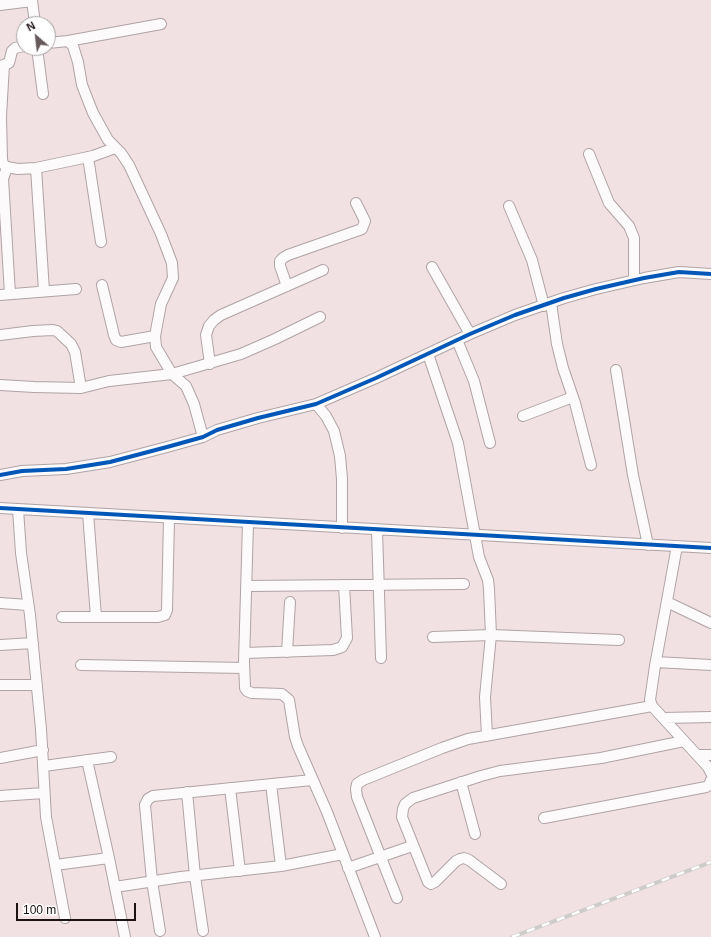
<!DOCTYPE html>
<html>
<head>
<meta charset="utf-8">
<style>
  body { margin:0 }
  #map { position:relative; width:711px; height:937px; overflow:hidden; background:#f1e1e3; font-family:Helvetica,sans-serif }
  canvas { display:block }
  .north { position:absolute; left:16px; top:16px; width:40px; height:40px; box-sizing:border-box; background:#fff; border:1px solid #a4a0a1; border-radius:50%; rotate:332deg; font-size:11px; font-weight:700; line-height:16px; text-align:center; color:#1c1113 }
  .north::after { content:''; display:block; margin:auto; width:14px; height:18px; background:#675a5c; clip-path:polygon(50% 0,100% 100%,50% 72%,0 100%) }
  .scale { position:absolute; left:16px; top:903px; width:120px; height:18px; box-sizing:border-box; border:2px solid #1c1113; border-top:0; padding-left:5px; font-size:12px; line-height:14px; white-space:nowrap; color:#1c1113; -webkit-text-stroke:3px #fff; paint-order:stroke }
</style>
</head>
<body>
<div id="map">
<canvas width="711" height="937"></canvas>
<div class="north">N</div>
<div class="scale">100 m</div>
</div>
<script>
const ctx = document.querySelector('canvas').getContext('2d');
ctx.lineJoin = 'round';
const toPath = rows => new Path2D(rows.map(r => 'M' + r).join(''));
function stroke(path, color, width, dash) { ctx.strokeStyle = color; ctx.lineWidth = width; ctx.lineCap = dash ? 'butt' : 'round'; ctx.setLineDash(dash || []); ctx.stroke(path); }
const minor = toPath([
  [32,0,35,24],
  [0,5,32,1],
  [68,41,161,24],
  [48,43,68,41,73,46,78,62,82,85,93,113,108,140,121,153,129,165,161,234,172,263,173,278,161,304,155,336,156,347,172,374,186,386,194,404,203,437],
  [37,48,43,94],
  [4,65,1,116,2,159,3,164,7,167,18,169,36,168,93,156,115,148],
  [0,66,9,63,12,51,15,48,24,46],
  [589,154,609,203,629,226,634,238,634,280],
  [88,157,101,242],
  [7,167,3,179,10,294],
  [36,168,44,291],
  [509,206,532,260,544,306],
  [432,267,470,334],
  [102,285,114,335,116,340,121,342,155,336],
  [287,286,280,266,280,261,283,258,288,255,362,229,365,221,356,203],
  [0,295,76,289],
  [551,303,557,344,563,368,575,403,591,465],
  [0,335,33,331,53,330,57,331,71,344,75,352,81,388],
  [457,340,474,381,490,443],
  [428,354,458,443,479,557,488,580,489,589,491,635,485,697,487,736],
  [210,364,206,335,209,326,214,320,221,315,323,270],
  [616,370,633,475,648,545],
  [0,385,34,387,81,388,109,381,172,374,241,354,275,339,320,317],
  [316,404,326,416,334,431,340,456,342,479,342,528],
  [523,416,573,397],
  [0,475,22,471,66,469,110,462,167,447,203,437,217,430,258,418,316,404,376,378,470,334,515,315,564,298,596,289,644,278,679,272,711,274],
  [0,508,711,548],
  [18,509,21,553,30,615,41,729,46,817,65,918],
  [88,513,96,617],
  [248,523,244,662,245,688,247,691,252,693,282,694,289,700,295,737,298,746,327,812,375,937],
  [377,530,381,658],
  [677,546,655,666,650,700,652,706,708,767,711,773],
  [247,586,464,584],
  [667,602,711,623],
  [0,603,28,605],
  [62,617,158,617,165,615,167,610,169,518],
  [433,637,491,635,619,640],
  [0,645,33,643],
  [287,652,290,602],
  [245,653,333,650,342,647,347,638,344,585],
  [656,662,711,665],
  [81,665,244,668],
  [0,685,37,685],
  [664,718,711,717],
  [697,755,711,755],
  [0,758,43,750],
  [87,760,109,858,125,937],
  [44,766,111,757],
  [461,782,475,834],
  [271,784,281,866],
  [230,788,240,871],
  [187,792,195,876,203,931],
  [0,796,44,793],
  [544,818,706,787,709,785,711,780],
  [55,865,109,858],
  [348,868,412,846],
  [501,884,469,860,464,858,460,859,456,861,435,882,431,884,428,882,402,817,403,809,405,804,413,798,481,776,500,771,601,758,684,741],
  [115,887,181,877,281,866,343,854],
  [397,898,357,797,356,789,357,784,363,780,442,748,468,739,652,706],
  [160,931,152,881,145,805,148,799,153,796,312,780]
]);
stroke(minor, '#b0a3a5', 12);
stroke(minor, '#fdfafb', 10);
const rail = toPath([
  [512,937,711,862]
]);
stroke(rail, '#cfcbcb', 4);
stroke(rail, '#fff', 2.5, [8]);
stroke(toPath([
  [0,475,22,471,66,469,110,462,167,447,203,437,217,430,258,418,316,404,376,378,470,334,515,315,564,298,596,289,644,278,679,272,711,274],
  [0,508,711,548]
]), '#0057b8', 4);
</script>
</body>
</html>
